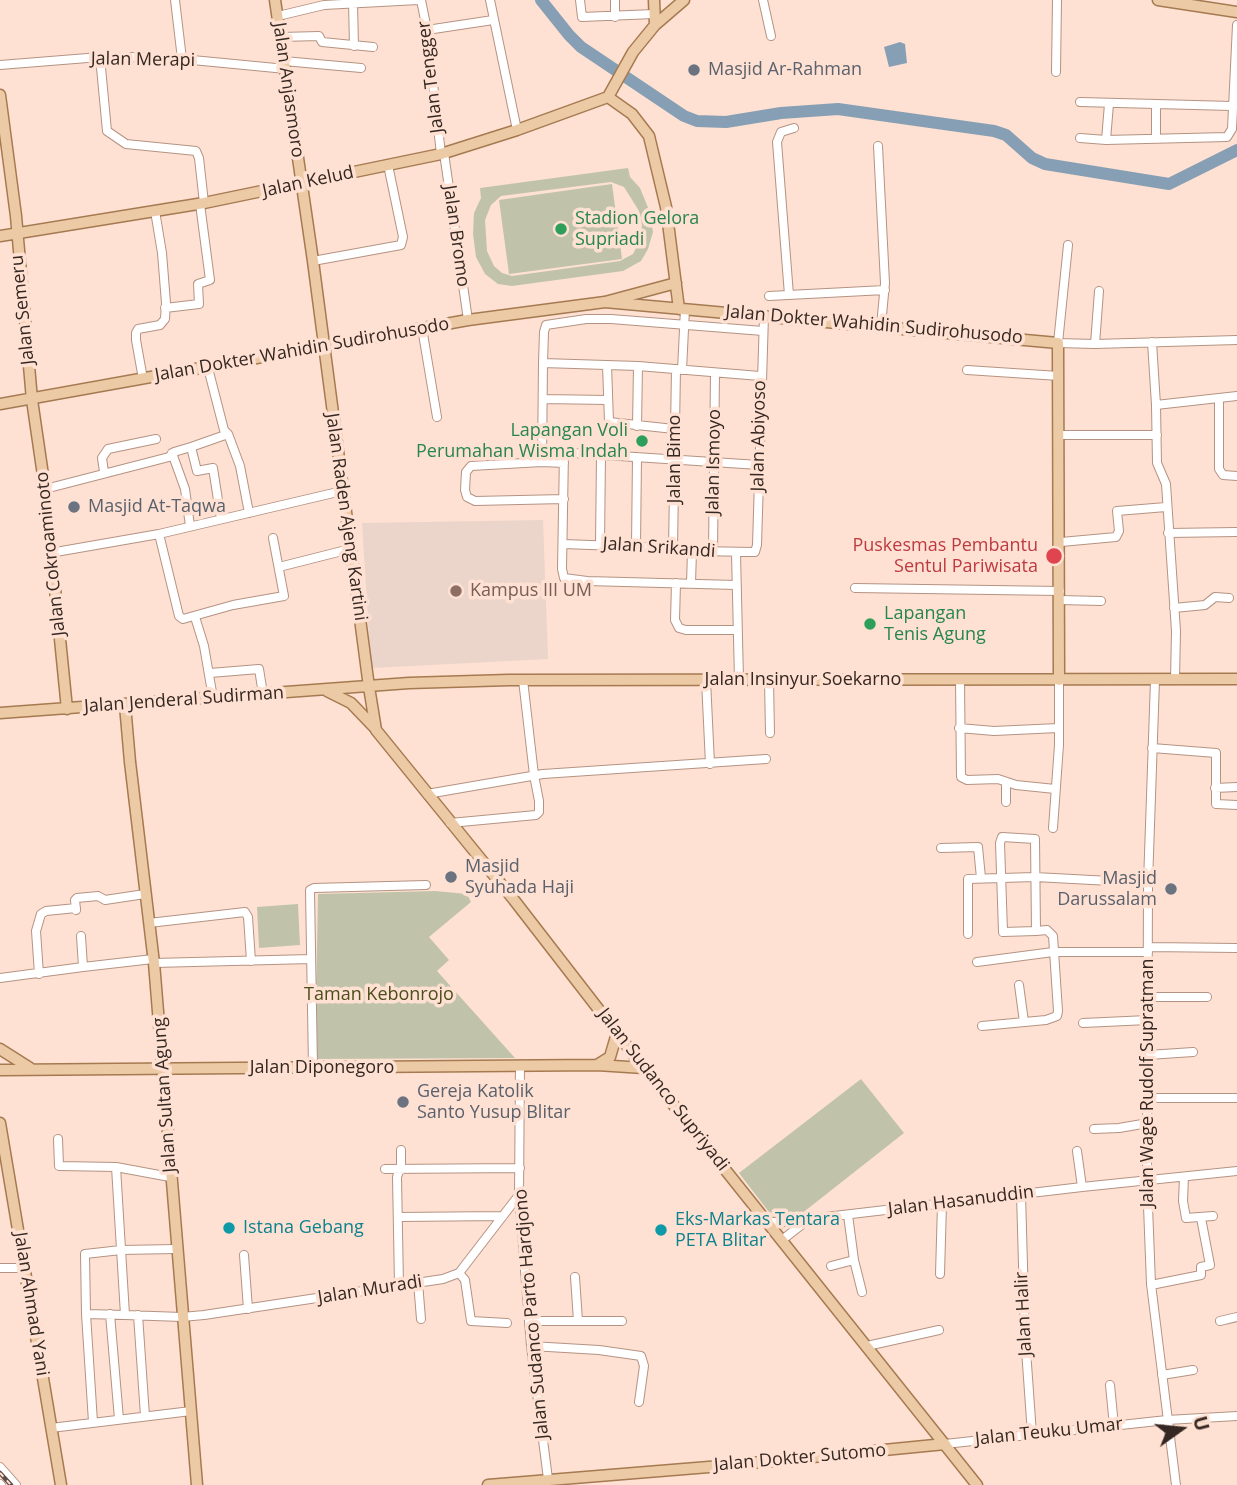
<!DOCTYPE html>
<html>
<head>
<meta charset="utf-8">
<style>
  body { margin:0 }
  #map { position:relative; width:1237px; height:1485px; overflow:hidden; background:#fee1d2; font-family:"Open Sans",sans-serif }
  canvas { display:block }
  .north { position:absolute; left:1146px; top:1394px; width:70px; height:70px; -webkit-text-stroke:5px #fee1d2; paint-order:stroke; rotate:75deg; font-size:19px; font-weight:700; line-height:28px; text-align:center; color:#352721 }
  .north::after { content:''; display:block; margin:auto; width:24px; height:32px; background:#352721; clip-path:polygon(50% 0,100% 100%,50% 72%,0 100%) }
</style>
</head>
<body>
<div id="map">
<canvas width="1237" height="1485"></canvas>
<div class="north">U</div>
</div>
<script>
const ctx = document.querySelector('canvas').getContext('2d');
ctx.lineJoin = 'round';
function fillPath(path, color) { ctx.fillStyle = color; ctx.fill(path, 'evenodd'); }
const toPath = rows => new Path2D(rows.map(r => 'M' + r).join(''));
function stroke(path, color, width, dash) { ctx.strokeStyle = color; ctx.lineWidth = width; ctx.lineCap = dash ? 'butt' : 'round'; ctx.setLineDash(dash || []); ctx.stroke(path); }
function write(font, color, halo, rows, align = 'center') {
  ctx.font = font + ' "Open Sans",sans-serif'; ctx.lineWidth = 7; ctx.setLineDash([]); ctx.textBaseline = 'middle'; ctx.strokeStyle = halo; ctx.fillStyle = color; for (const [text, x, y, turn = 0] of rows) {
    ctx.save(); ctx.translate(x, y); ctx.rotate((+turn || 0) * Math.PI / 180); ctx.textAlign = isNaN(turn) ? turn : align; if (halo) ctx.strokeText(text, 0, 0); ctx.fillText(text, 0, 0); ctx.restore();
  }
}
fillPath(toPath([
  [543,520,548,659,371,668,362,523]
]), '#ebd4ca');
fillPath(toPath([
  [628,168,630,177,640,188,649,210,653,232,648,249,641,261,623,271,512,286,498,284,485,274,476,257,473,234,474,213,481,198,480,188],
  [611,182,624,187,639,211,642,225,640,240,633,254,620,261,512,276,502,273,494,266,487,251,485,220,491,205,501,196],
  [612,184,622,259,509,274,499,200],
  [435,891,467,894,471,902,429,937,449,960,437,971,515,1058,315,1059,318,894],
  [298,904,300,945,259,948,257,907],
  [861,1079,904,1133,782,1229,739,1173]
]), '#c0c3aa');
fillPath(toPath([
  [900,42,905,44,907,63,889,67,884,47]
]), '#869fb4');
stroke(toPath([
  [541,0,569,35,581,47,684,116,697,121,726,122,781,113,838,109,994,131,1006,135,1032,158,1045,164,1169,184,1237,150]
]), '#869fb4', 12);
const minor = toPath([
  [175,0,182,59],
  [421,0,427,30,441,154],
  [490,0,517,130],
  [580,0,582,17,654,14],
  [615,0,615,17],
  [763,0,771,36],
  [353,3,354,46],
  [278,16,324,5,418,0],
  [427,30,493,20],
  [281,37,319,36,322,42,373,47],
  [100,57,107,131,126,144,196,151,199,158,204,203],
  [284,61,361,68],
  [0,65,100,57,128,57,182,59,286,69],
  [1056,72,1057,0],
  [1080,102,1232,106],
  [1156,137,1156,104],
  [1080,138,1106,140,1227,137,1232,129,1237,25],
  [1106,140,1109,104],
  [878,146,885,283,881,326],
  [444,153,468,320],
  [1068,245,1058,343,1095,344,1237,340],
  [313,261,401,245,403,237,388,165],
  [789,295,777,142,781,132,794,128],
  [769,296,885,290],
  [165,308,199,304,198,284,210,280,200,204],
  [422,328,437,417],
  [1152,342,1156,405,1157,463,1166,484,1176,631,1175,680],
  [1095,344,1099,291],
  [543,363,638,366,760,376],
  [607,365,609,422,674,429],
  [208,368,224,430,228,434,240,466,249,513],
  [682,370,685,309],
  [967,370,1059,376],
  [143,379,136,340,136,333,138,329,160,325,165,319,166,303,162,253,155,211],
  [1219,398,1219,469,1223,475,1237,476],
  [544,399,607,400],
  [1156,405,1237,396],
  [637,426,638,366],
  [1059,435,1157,435],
  [191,447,228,434],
  [542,451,759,465],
  [564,452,562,569,564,578,587,581,736,585],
  [172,453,185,489,190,526],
  [542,462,543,363,544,332,546,325,586,319,611,319,763,331],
  [564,463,542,462,471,466,466,472,465,490,467,497,475,501,564,499],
  [104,472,102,458,108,449,156,439],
  [45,489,169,457,174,452,191,447,197,471,213,468,221,519],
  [1168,533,1237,532],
  [159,534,179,616,183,619,233,605,284,596,273,538],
  [1061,542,1116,537,1119,531,1117,511,1166,507],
  [563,544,673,548,692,551,755,552,757,545,764,316],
  [600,544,601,455],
  [636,546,637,457],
  [673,548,676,369],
  [713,552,715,373],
  [50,553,159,534,342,491],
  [736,553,739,680],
  [279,567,350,549],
  [676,583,675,620,679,628,686,630,736,630],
  [691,583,692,551],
  [855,588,1060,591],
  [1060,600,1101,601],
  [1174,608,1205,605,1215,597,1229,598],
  [195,617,204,646,213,698],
  [210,673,259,669,263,694],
  [706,680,710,764],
  [769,680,770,733],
  [960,680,961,777,967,780,998,779,1016,785,1055,789],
  [1155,680,1148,883,1147,1180,1151,1284,1176,1485],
  [959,728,994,731,1058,728],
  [1152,748,1216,753,1216,804,1237,805],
  [1215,788,1237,787],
  [427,794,543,774,766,759],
  [1006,802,1006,782],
  [450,823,536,815,539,812,539,801,534,775,523,680],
  [1053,828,1059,745,1059,680],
  [941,848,978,847,981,878],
  [76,910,75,900,77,898,98,896,105,900,145,894],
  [149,923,245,912,248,917,251,961],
  [968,934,968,879,1035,877,1148,883],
  [1148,947,1237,948],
  [977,962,1053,952,1148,952],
  [154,963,311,959],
  [83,967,153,959],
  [39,974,36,931,41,914,46,911,76,908],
  [0,978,83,967,81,936],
  [1019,985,1024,1022],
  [1148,997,1207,997],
  [1083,1023,1148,1020],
  [982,1026,1046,1020,1057,1016,1058,1011,1053,936,1047,930,1036,931,1035,839,1002,837,1000,843,1003,932,1036,931],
  [1148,1055,1193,1052],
  [520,1065,519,1195,531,1346,548,1479],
  [313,1068,310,890,314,888,426,885],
  [1148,1098,1237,1098],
  [1094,1129,1119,1128,1148,1123],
  [58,1139,59,1166,116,1167,170,1177],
  [401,1150,401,1170],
  [1077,1151,1082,1187],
  [116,1167,125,1315,182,1317,204,1315,443,1279,459,1273,519,1195],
  [385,1169,520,1168],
  [1184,1177,1183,1201,1186,1218,1213,1216],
  [1021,1194,1025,1336,1032,1434],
  [848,1215,854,1260,862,1292],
  [398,1217,503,1216],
  [768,1222,805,1222],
  [782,1240,805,1222,817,1218,1082,1187,1237,1171],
  [244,1255,248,1309],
  [831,1266,854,1260],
  [0,1268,25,1268],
  [459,1273,465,1280,471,1321,507,1323],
  [940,1274,942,1204],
  [575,1277,578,1321],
  [418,1282,421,1319],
  [399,1285,397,1177,399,1171],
  [1151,1285,1201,1275,1201,1267,1210,1265,1201,1218],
  [86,1314,93,1422],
  [110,1314,119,1419],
  [125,1315,86,1314,85,1254,121,1250,176,1249],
  [138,1315,145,1416],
  [529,1321,622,1321],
  [1220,1321,1237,1317],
  [531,1346,599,1350,641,1356,644,1366,639,1402],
  [867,1346,939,1330],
  [1162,1375,1193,1370],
  [1110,1385,1114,1426],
  [51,1428,191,1411],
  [945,1444,1167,1420,1237,1416],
  [0,1467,16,1485],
  [0,1484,1,1485]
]);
const major = toPath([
  [275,0,313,261,369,687,376,730,514,900,644,1068,977,1485],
  [654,0,655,25],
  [1158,0,1237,12],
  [0,95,16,216,32,400,45,489,67,709],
  [608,97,632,114,649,136,666,207,679,309],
  [608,97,633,52,655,25,684,0],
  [0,236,204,203,441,154,517,130,608,97],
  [605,302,1058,343,1059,680],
  [0,404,468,320,605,302,676,283],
  [327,691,351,703,374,727],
  [125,705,130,762,154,963,197,1485],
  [0,713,409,683,509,680,1237,679],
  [0,1049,30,1068],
  [597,1065,610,1057,617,1033],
  [0,1070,597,1065,644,1068],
  [0,1123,61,1485],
  [488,1485,721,1466,945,1444]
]);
stroke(minor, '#b59383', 10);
stroke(major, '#a57a51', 13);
stroke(minor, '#fff', 8);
stroke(major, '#edcaa6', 10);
const rail = toPath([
  [0,1473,11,1485]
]);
stroke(rail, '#5e4c45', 4.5);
stroke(rail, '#fee1d2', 2, [5]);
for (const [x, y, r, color] of [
  [694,70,7,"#6b7280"],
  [561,229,7,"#2e9e5b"],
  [642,441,7,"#2e9e5b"],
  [74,507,7,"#6b7280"],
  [1054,556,9,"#e0444e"],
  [456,591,7,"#8d6e63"],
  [870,624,7,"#2e9e5b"],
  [451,877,7,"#6b7280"],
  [1171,889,7,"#6b7280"],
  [403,1102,7,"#6b7280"],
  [229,1228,7,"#0f9aa8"],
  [661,1230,7,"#0f9aa8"]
]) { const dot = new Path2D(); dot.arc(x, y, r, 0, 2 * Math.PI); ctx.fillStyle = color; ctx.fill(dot); stroke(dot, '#fee1d2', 2.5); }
write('18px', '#352721', '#fee1d2', [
  ["Jalan Merapi",143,60,1],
  ["Jalan Tengger",431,77,-97],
  ["Jalan Anjasmoro",288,90,82],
  ["Jalan Kelud",308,182,-12],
  ["Jalan Bromo",456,236,82],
  ["Jalan Semeru",23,310,-96],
  ["Jalan Dokter Wahidin Sudirohusodo",874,325,5],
  ["Jalan Dokter Wahidin Sudirohusodo",302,350,-10],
  ["Jalan Abiyoso",759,436,-89],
  ["Jalan Bimo",675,459,-90],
  ["Jalan Ismoyo",714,462,-89],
  ["Jalan Raden Ajeng Kartini",346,517,82],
  ["Jalan Srikandi",659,548,4],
  ["Jalan Cokroaminoto",51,554,-96],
  ["Jalan Insinyur Soekarno",803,680],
  ["Jalan Jenderal Sudirman",184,700,-4],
  ["Jalan Diponegoro",322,1068],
  ["Jalan Wage Rudolf Supratman",1148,1083,-90],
  ["Jalan Sudanco Supriyadi",663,1090,52],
  ["Jalan Sultan Agung",165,1095,-94],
  ["Jalan Hasanuddin",961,1201,-7],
  ["Jalan Muradi",370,1290,-9],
  ["Jalan Ahmad Yani",31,1304,81],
  ["Jalan Sudanco Parto Hardjono",532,1314,-95],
  ["Jalan Halir",1024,1314,-93],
  ["Jalan Teuku Umar",1049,1432,-6],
  ["Jalan Dokter Sutomo",800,1458,-5]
]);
write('18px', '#5b616d', '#fee1d2', [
  ["Masjid Ar-Rahman",708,70],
  ["Masjid At-Taqwa",88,507],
  ["Masjid",465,867],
  ["Syuhada Haji",465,888],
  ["Masjid",1157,879,"right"],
  ["Darussalam",1157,900,"right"],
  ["Gereja Katolik",417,1092],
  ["Santo Yusup Blitar",417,1113]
], 'left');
write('18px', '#27864d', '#fee1d2', [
  ["Stadion Gelora",575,219],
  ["Supriadi",575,240],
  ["Lapangan Voli",628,431,"right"],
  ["Perumahan Wisma Indah",628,452,"right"],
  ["Lapangan",884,614],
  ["Tenis Agung",884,635]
], 'left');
write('18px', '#be3a42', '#fee1d2', [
  ["Puskesmas Pembantu",1038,546],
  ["Sentul Pariwisata",1038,567]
], 'right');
write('18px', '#785e54', '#fee1d2', [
  ["Kampus III UM",470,591]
], 'left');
write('18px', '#4c4e1c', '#fee1d2', [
  ["Taman Kebonrojo",379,995]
]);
write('18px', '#0d838f', '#fee1d2', [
  ["Eks-Markas Tentara",675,1220],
  ["PETA Blitar",675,1241],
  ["Istana Gebang",243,1228]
], 'left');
</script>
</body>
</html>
